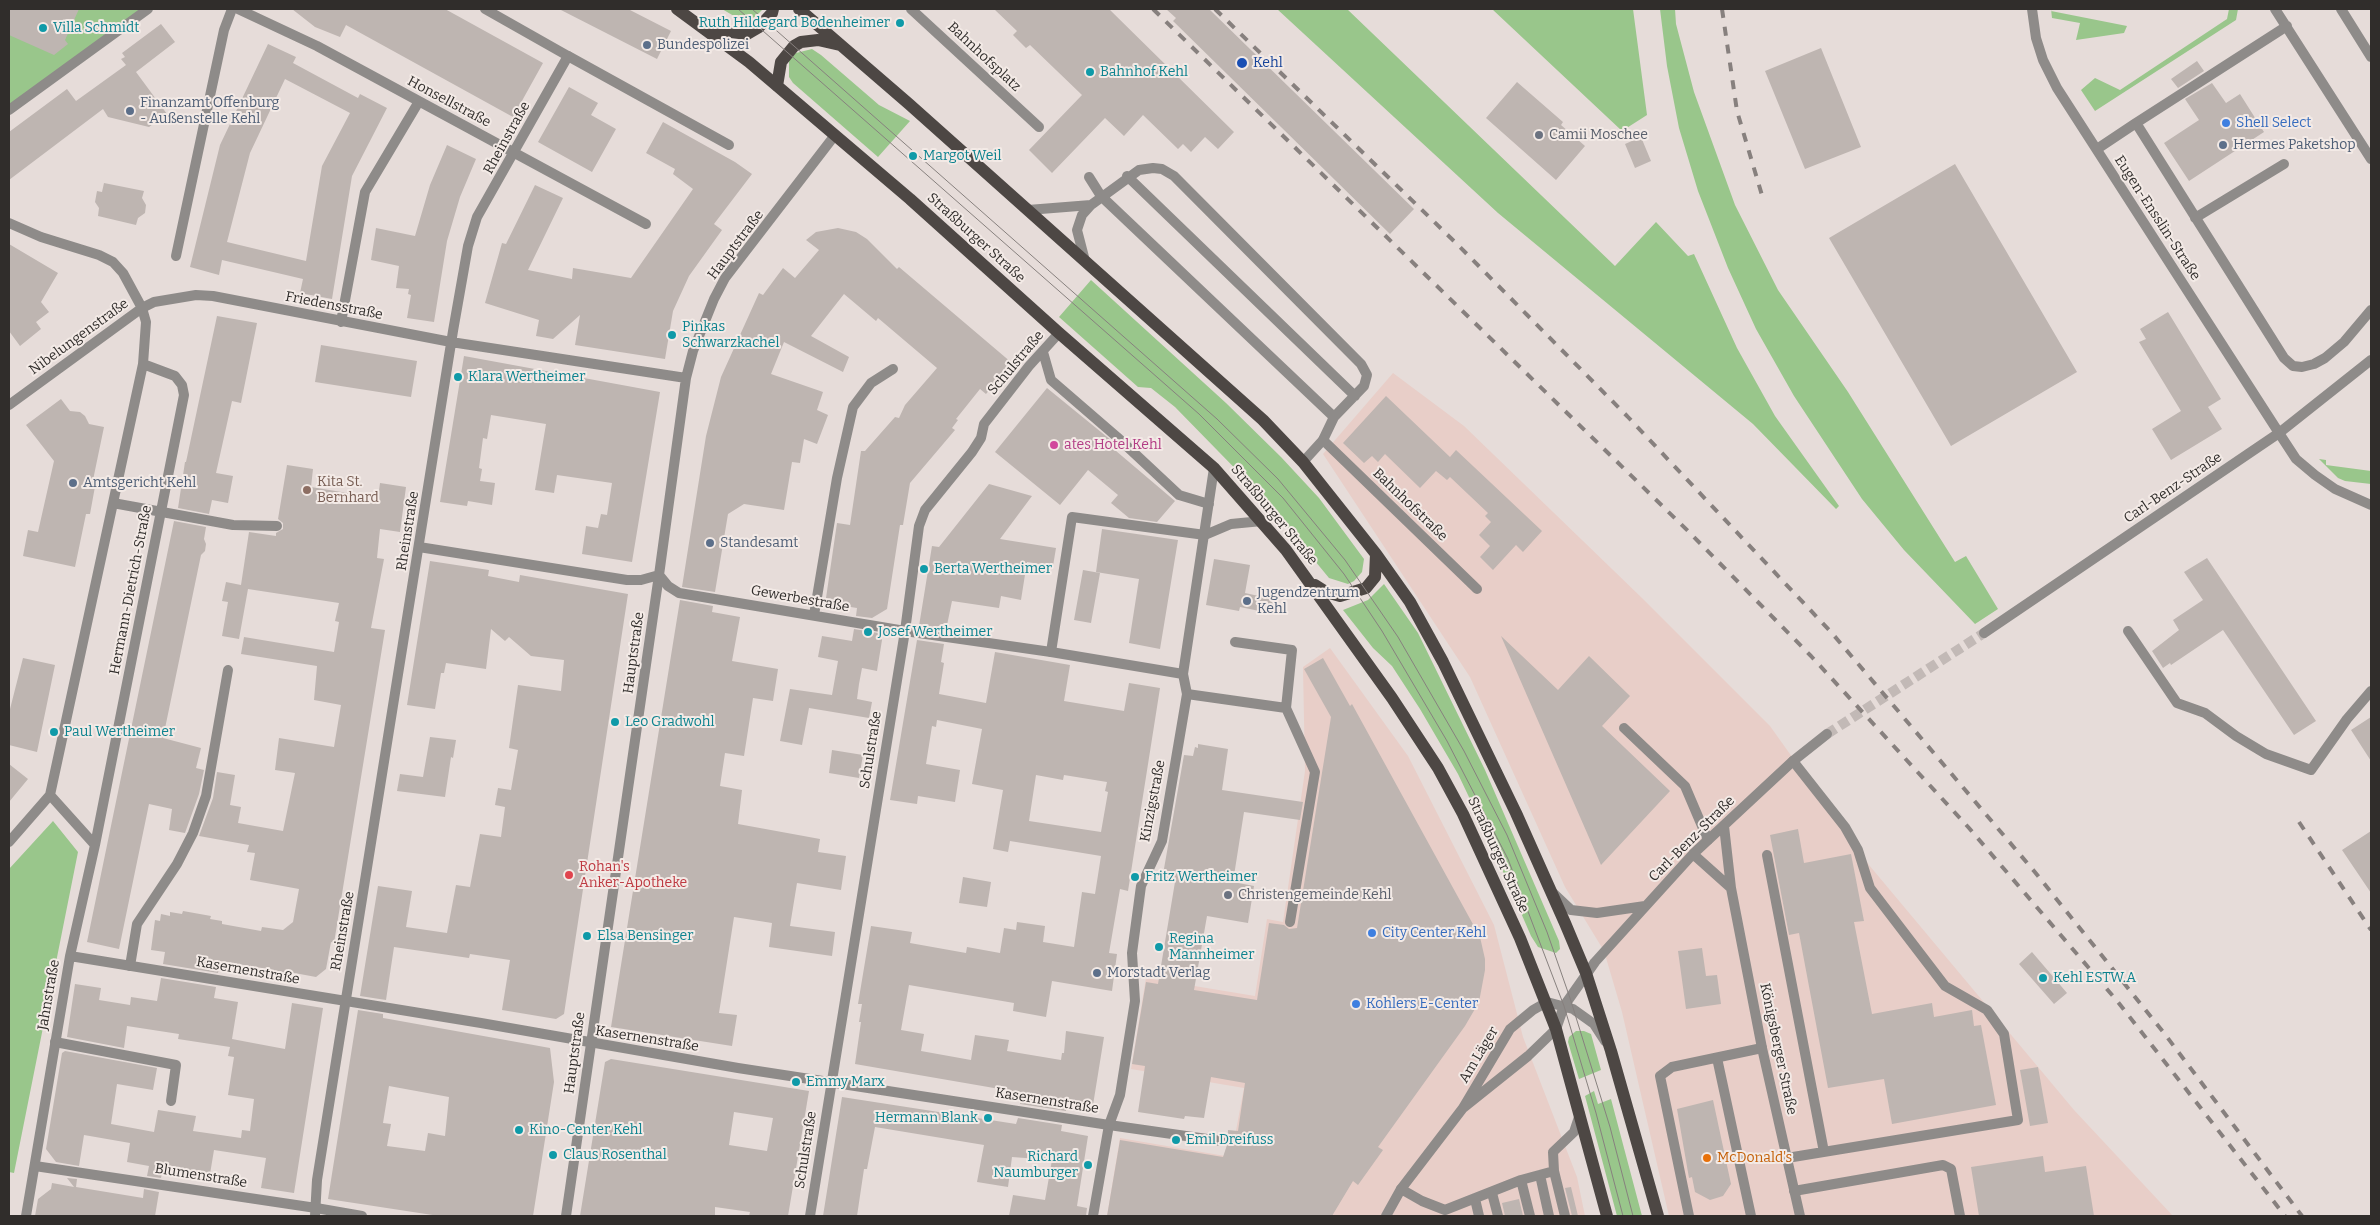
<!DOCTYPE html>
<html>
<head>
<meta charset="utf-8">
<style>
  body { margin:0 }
  #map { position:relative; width:2380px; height:1225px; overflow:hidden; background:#e6dcd9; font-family:Bitter,serif }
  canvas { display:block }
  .frame { position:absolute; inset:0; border:10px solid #302d2b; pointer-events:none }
</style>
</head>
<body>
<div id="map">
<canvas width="2380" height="1225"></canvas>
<div class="frame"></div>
</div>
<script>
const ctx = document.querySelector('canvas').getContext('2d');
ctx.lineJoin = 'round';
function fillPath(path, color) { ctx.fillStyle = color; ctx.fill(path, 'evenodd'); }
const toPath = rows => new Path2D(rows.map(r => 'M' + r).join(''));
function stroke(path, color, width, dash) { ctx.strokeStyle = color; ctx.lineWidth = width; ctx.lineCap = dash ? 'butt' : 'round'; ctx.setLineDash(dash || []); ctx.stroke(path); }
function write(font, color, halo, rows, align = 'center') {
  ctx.font = font + ' Bitter,serif'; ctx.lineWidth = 4; ctx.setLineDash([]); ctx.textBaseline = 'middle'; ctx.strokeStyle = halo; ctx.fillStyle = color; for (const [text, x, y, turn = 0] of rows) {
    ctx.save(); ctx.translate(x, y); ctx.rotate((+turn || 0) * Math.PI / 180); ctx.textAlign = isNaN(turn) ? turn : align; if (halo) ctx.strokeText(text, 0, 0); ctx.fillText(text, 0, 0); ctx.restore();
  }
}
fillPath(toPath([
  [1393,373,1464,426,1642,598,1770,726,1869,865,2074,1110,2173,1216,1669,1216,1622,1012,1604,951,1565,887,1470,677,1323,454],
  [1330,648,1408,756,1494,925,1523,1037,1577,1177,1585,1216,1107,1216,1120,1138,1231,1157,1244,1088,1131,1069,1146,978,1255,996,1267,919,1283,922,1305,771,1303,667]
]), '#e8cec8');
fillPath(toPath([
  [9,9,143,9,9,111],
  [722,9,763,9,755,17,748,19,739,19],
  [1277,9,1347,9,1615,266,1656,222,1688,256,1694,254,1737,348,1775,416,1839,506,1836,509,1753,424,1498,213],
  [1492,9,1633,9,1647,115,1622,131],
  [1660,9,1675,9,1676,24,1694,92,1735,205,1778,290,1848,392,1955,562,1966,556,1998,609,1975,624,1904,550,1862,499,1794,396,1756,329,1728,268,1698,191,1679,128,1667,66],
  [2051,9,2051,11,2127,26,2124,33,2076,40,2080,23,2052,18],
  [2229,9,2238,9,2236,20,2095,111,2081,90,2095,78,2120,90,2227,19],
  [812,49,821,55,879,105,910,121,878,157,793,83,789,77,789,60,796,53],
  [1091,280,1226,403,1281,457,1319,498,1364,559,1362,572,1354,581,1348,584,1329,578,1260,494,1175,407,1151,388,1138,387,1059,317],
  [2319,459,2326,460,2326,465,2371,471,2371,484,2345,481,2338,478],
  [1384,584,1418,633,1485,770,1559,941,1560,949,1556,953,1538,947,1531,936,1488,837,1458,774,1420,709,1392,666,1373,648,1343,610,1368,600],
  [53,821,78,852,14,1173,9,1172,9,869],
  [1576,1031,1584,1031,1591,1034,1601,1070,1579,1079,1568,1042,1569,1037],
  [1594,1091,1598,1104,1611,1099,1642,1216,1617,1216,1585,1096]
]), '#99c68b');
fillPath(toPath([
  [9,9,79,9,65,40,68,44,54,55,9,35],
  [292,9,445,9,543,63,513,117,346,25,340,37,315,27],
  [559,9,628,9,671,31,657,59],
  [994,9,1109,9,1234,132,1218,149,1205,137,1191,152,1183,144,1178,149,1143,115,1124,136,1105,118,1052,173,1029,150,1082,95,1030,45,1026,48,1013,35,1017,31],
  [1166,9,1209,9,1414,209,1390,234,1173,21,1176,18],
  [161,24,175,42,136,72,167,114,149,127,108,117,103,109,9,180,9,132,67,89,76,101,126,65,121,59,125,57,122,53],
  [268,44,296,57,293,63,358,98,360,94,387,108,352,176,332,299,300,293,303,279,222,260,219,275,190,267,220,145],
  [285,79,350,113,322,166,306,261,227,242,250,153],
  [1821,48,1861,147,1805,169,1765,71],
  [2197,61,2204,71,2178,88,2171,79],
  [1517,82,1563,122,1561,125,1585,146,1556,180,1486,118],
  [2212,83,2226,103,2240,94,2264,132,2189,181,2164,143,2199,120,2185,99],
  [569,87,598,103,591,115,616,129,592,172,538,142],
  [663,122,735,162,752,174,714,224,722,230,689,276,673,311,665,359,575,345,580,315,553,339,536,336,539,320,485,303,502,243,506,244,535,185,563,198,528,270,572,279,573,268,631,278,693,189,673,174,675,169,646,153],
  [1641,137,1651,161,1635,168,1625,144],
  [447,145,476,159,460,197,447,241,434,322,407,318,411,295,408,294,409,289,396,288,399,266,371,260,376,228,415,236,430,185],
  [1955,164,2077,372,1951,446,1829,238],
  [104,183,144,191,142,198,146,205,145,213,138,218,136,225,98,216,99,208,95,202,97,191,102,192],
  [838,228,856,232,867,239,897,269,899,267,1012,363,986,394,980,389,956,419,958,420,952,428,955,430,910,483,903,525,900,525,887,609,872,618,856,616,857,608,832,604,833,599,826,598,837,523,850,525,861,451,865,451,895,417,899,418,905,405,937,368,878,318,876,321,844,294,811,336,849,357,843,372,784,342,771,374,823,392,817,410,828,415,817,444,804,439,800,463,792,462,784,510,744,504,728,514,715,592,682,587,706,436,721,377,759,293,763,295,783,268,795,278,819,250,806,240,816,232],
  [9,244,58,273,41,302,49,312,36,322,41,329,20,346,9,331],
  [2168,312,2221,399,2208,407,2222,429,2171,460,2152,429,2181,411,2139,342,2146,339,2140,329],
  [217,316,257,323,241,403,232,401,216,473,233,476,228,503,212,500,209,514,178,508,185,462,186,462],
  [321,345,417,361,411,397,315,382],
  [464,356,660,392,632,562,582,554,586,526,598,528,601,514,607,515,612,483,557,475,554,493,535,490,546,424,491,415,487,439,483,438,479,468,482,469,480,481,495,483,492,505,468,501,467,506,440,502],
  [1047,388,1112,441,1109,445,1175,501,1157,522,1129,518,1111,503,1118,495,1088,470,1060,505,995,452],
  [1386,396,1450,457,1456,450,1542,531,1523,552,1516,545,1493,570,1480,557,1490,546,1479,535,1491,522,1485,516,1488,513,1450,477,1447,480,1436,471,1420,488,1385,454,1378,462,1372,456,1364,463,1343,443],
  [61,399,70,411,80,412,85,416,89,424,104,427,93,480,96,481,90,514,86,514,75,567,23,556,28,530,38,532,54,461,26,425],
  [287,465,313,469,311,487,378,498,380,483,406,487,400,532,380,529,377,558,384,559,371,628,385,630,334,943,331,942,326,969,316,977,289,972,288,975,273,973,274,970,220,961,218,973,163,964,165,952,151,950,155,920,160,921,161,914,170,916,170,912,182,914,183,911,211,916,210,919,222,921,222,924,261,931,262,927,283,930,293,922,299,889,250,880,255,853,247,852,249,845,199,836,213,798,217,772,235,775,230,805,241,807,238,823,283,831,295,773,275,770,279,738,334,747,341,705,314,700,317,666,241,654,244,637,334,652,339,622,335,621,339,603,248,589,239,639,222,636,228,602,222,601,226,582,241,585,249,532,276,536,276,533,283,529,283,523,278,519],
  [989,484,1032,496,1000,539,1056,548,1053,566,1027,562,1021,600,1001,596,999,608,952,601,946,630,919,626,932,546,939,547],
  [174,521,206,527,204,539,206,544,205,551,201,555,163,738,201,748,196,768,204,770,199,794,185,833,169,830,172,809,149,804,119,949,87,942],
  [1102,529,1178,540,1160,649,1129,643,1139,579,1096,572],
  [2207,558,2316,721,2294,735,2223,630,2171,665,2170,663,2163,668,2152,651,2179,630,2173,620,2203,600,2184,572],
  [1214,559,1250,565,1245,593,1277,600,1274,614,1240,607,1239,611,1206,605],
  [430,561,489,570,488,576,519,582,520,575,628,594,564,1014,556,1019,502,1010,510,960,470,954,469,958,394,947,386,1000,360,996,378,886,412,891,406,927,447,933,456,885,470,887,480,834,501,837,505,807,495,805,498,788,511,790,518,750,509,748,518,685,561,691,564,660,531,656,509,637,505,641,491,629,486,669,446,663,444,673,441,673,435,709,407,705],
  [1083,570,1100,573,1091,623,1074,620],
  [680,600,713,606,712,612,740,617,732,661,778,669,773,701,753,698,744,756,725,753,720,786,742,790,738,824,820,839,818,852,846,856,841,890,797,883,790,926,835,932,832,956,769,947,772,923,734,917,719,1013,737,1015,732,1046,611,1027],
  [854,629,878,633,882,640,877,671,862,668,859,684,857,699,872,702,869,718,809,708,802,745,780,741,790,689,832,695,838,661,818,657,822,636,852,641],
  [1501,636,1558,690,1589,656,1630,696,1602,726,1670,791,1601,865],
  [917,640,944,644,941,662,944,663,939,694,986,703,995,652,1070,665,1064,701,1124,711,1129,683,1160,688,1128,891,1120,889,1109,953,1117,954,1112,991,1052,981,1046,1017,1013,1011,1014,1003,909,985,901,1030,924,1034,921,1051,971,1060,975,1035,1009,1040,1007,1051,1061,1060,1062,1053,1064,1053,1066,1031,1104,1037,1093,1105,1068,1100,1066,1111,1020,1104,1023,1093,855,1064,861,1022,859,1022,862,1004,858,1004,871,926,912,932,910,943,966,953,967,947,1000,953,1004,928,1016,930,1017,922,1045,926,1043,942,1074,947,1082,892,1095,894,1101,856,1010,841,1008,852,993,849,1003,790,972,784,982,729,937,720,936,727,932,726,926,764,960,770,955,802,918,796,917,804,890,800],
  [1036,775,1063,780,1064,775,1107,782,1105,791,1108,792,1101,832,1029,821],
  [23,658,55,665,37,752,9,745,9,713],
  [1323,658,1350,706,1352,704,1480,937,1485,959,1485,970,1479,1002,1465,1026,1378,1147,1383,1150,1358,1185,1353,1181,1332,1216,1107,1216,1120,1140,1223,1157,1228,1142,1228,1130,1238,1131,1245,1083,1211,1077,1204,1118,1185,1116,1184,1119,1138,1112,1145,1066,1132,1064,1146,982,1158,984,1175,882,1162,880,1184,755,1193,756,1195,747,1198,748,1198,744,1228,749,1222,790,1303,802,1300,820,1244,812,1233,882,1254,886,1248,923,1207,916,1194,990,1257,1000,1269,923,1284,925,1289,929,1297,928,1331,717,1304,669],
  [2371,717,2371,761,2351,730],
  [430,737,456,740,453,758,451,757,445,797,397,791,400,774,423,777],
  [832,750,863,755,859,778,829,773],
  [9,764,28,779,9,802],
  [1798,829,1804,863,1851,854,1864,921,1854,922,1872,1014,1932,1003,1934,1017,1972,1010,1974,1026,1981,1025,1996,1105,1892,1124,1884,1079,1828,1088,1799,933,1789,935,1770,835],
  [2371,831,2371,893,2342,850],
  [963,877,991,882,987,907,959,903],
  [1702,948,1706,976,1717,975,1721,1004,1686,1009,1678,951],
  [2032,952,2067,993,2054,1004,2019,964],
  [161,978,216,987,214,998,238,1002,232,1039,253,1043,285,1049,292,1003,323,1008,294,1193,261,1188,266,1158,214,1150,209,1180,162,1172,161,1178,147,1176,149,1166,127,1162,130,1143,84,1135,79,1166,56,1162,46,1149,62,1053,65,1051,157,1068,153,1090,117,1084,111,1124,154,1132,158,1110,196,1116,193,1131,241,1138,242,1130,250,1131,254,1099,228,1095,234,1057,228,1056,230,1047,178,1039,179,1034,127,1026,124,1048,67,1037,75,984,101,988,99,1000,130,1005,131,997,157,1001],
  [358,1010,383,1014,383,1018,389,1019,550,1048,554,1082,533,1216,439,1216,328,1199],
  [389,1086,449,1097,445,1136,428,1133,425,1151,387,1146,391,1124,383,1123],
  [611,1059,809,1091,788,1216,749,1216,750,1212,715,1207,715,1216,580,1216,605,1062],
  [734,1112,773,1118,767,1151,729,1145],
  [2038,1067,2048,1123,2030,1126,2020,1070],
  [842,1097,1016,1124,1018,1118,1062,1125,1061,1131,1088,1136,1077,1206,1087,1208,1086,1216,1009,1216,1013,1195,1045,1200,1052,1160,1012,1157,1008,1187,977,1182,984,1145,875,1127,867,1169,864,1169,857,1216,823,1216],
  [1713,1100,1731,1184,1723,1196,1710,1200,1695,1192,1692,1177,1689,1178,1677,1109],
  [2043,1156,2045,1172,2086,1166,2094,1216,1979,1216,1971,1167],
  [67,1178,77,1179,76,1187,143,1198,144,1189,159,1192,155,1216,35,1216,38,1199,51,1189,52,1183,74,1187],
  [1571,1187,1578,1216,1572,1216,1565,1188],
  [1519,1199,1523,1216,1505,1216,1502,1203]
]), '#beb5b1');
stroke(toPath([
  [1827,734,1984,633]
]), '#c2b9b6', 10, [10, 5]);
stroke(toPath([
  [485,9,568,56],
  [2275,9,2371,159],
  [2136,123,2287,26],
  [2097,149,2136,123,2284,358,2293,366,2302,367,2314,364,2325,358,2344,342,2371,310],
  [1127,176,1355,396],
  [1089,177,1101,196,1334,417],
  [1028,210,1091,205],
  [2195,218,2284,164],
  [176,256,224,30,232,9],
  [1085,261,1077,230,1082,215,1091,205,1139,170,1153,168,1162,169,1174,176,1361,364,1367,375,1364,386,1334,417,1323,440,1303,462],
  [2279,433,2296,459,2315,475,2335,489,2371,505],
  [2128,631,2177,703,2205,713,2236,736,2266,754,2311,770,2347,719,2371,691],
  [1051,652,1072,517,1205,535],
  [1187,694,1286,708,1292,650,1235,642],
  [1286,708,1315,772,1290,922],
  [1624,728,1685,786,1708,840],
  [1767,855,1824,1152],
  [130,966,137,924,177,864,193,833,206,796,228,670],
  [55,1042,176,1065,171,1101],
  [1717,1058,1751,1216],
  [1787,1158,2018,1120,2004,1034,1987,1010,1945,986,1870,888,1858,850,1845,827,1793,761],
  [1540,1175,1549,1216],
  [1521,1180,1530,1216],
  [1401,1189,1422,1201,1445,1210,1521,1180,1554,1171],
  [1794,1191,1943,1165,1951,1169,1960,1216],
  [1492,1193,1498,1216],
  [1475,1199,1479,1216],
  [1565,1216,1554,1171,1553,1152,1574,1132,1580,1114],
  [1689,1216,1660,1076,1672,1067,1762,1048]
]), '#8e8b89', 10);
stroke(toPath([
  [911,9,1039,127],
  [316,1208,362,1216],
  [566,1216,659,575],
  [1093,1216,1109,1125,1221,1141]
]), '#8e8b89', 10);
stroke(toPath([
  [238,9,317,46,646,224],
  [2032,9,2036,38,2043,60,2057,88,2279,433],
  [9,110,148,9],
  [9,223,41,237,99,255,113,262,123,273,142,308,146,322,143,364,50,795,9,842],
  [341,322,365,192,418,103],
  [1043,352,1051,380,1117,437,1179,495,1209,504],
  [9,405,142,308,154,302,196,295,213,296,451,342,686,378],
  [1323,440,1477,589],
  [113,503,233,525,277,526],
  [1205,535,1231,524,1262,521],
  [419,547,627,580,641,580,659,575],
  [659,575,668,586,679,593,905,631,1051,652,1183,674],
  [659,575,686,378,693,351,714,299,725,278,835,135],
  [814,615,837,478,853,407,871,383,893,369],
  [1984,633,2279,433,2371,360],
  [50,795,95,845],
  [1724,826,1731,888,1762,1048,1800,1216],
  [1693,854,1731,888],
  [1553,893,1571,910,1597,913,1645,906],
  [70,956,481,1023,738,1068,1109,1125,1120,1095,1135,1001,1132,953,1141,886,1162,841,1187,694,1183,674,1214,468],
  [1463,1108,1528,1056,1556,1029,1564,1006,1595,962,1693,854,1793,761,1827,734],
  [35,1166,316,1208],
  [26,1216,70,956,95,845,184,395,182,385,175,376,143,364],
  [315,1216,317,1180,453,331,468,246,477,217,568,56,729,145],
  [810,1216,905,631,919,526,925,510,972,452,981,438,984,424,1029,366,1059,333],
  [1386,1216,1401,1189,1463,1108,1510,1029,1533,1010,1547,1002,1573,1009,1594,1024,1605,1041]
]), '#8e8b89', 10);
stroke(toPath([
  [2341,9,2371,57]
]), '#8e8b89', 10);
stroke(toPath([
  [677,9,749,62,910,199,1059,333,1214,468,1286,550,1392,698,1438,768,1463,814,1520,938,1556,1029,1607,1216],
  [799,9,909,104,1263,420,1303,462,1376,554,1410,602,1443,662,1516,813,1565,923,1586,973,1611,1051,1658,1216],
  [708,29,747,34,759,27,772,13,773,9],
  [777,86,781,62,794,46,801,42,818,40,840,45],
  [1315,585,1326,592,1340,596,1366,588,1375,577,1376,554]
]), '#4d4744', 12);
stroke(toPath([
  [738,9,1199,414,1283,498,1344,574,1382,631,1447,741,1508,859,1564,1006,1596,1113,1623,1216],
  [752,9,1217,419,1278,479,1345,560,1398,637,1464,751,1507,835,1547,932,1570,998,1610,1127,1633,1216]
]), '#87807e', 1);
stroke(toPath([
  [1153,9,1689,532,1811,656,1969,828,2118,1002,2285,1216],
  [1215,9,1458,245,1627,416,1831,632,2034,871,2164,1033,2302,1216],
  [1722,9,1737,111,1764,202],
  [2299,822,2371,930]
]), '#87807e', 4, [9, 9]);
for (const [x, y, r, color] of [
  [900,23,5,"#0f9aa8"],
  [43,28,5,"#0f9aa8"],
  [647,45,5,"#5c6f8a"],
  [1242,63,6,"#1a4fb4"],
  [1090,72,5,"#0f9aa8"],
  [130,111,5,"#5c6f8a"],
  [2226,123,5,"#3f7fe0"],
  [1539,135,5,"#6b7280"],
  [2223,145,5,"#5c6f8a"],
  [913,156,5,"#0f9aa8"],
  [672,335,5,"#0f9aa8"],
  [458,377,5,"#0f9aa8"],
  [1054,445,5,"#d1479c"],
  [73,483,5,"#5c6f8a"],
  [307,490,5,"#8d6e63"],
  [710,543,5,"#5c6f8a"],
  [924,569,5,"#0f9aa8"],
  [1247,601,5,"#5c6f8a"],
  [868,632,5,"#0f9aa8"],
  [615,722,5,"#0f9aa8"],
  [54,732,5,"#0f9aa8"],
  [569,875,5,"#e0444e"],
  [1135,877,5,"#0f9aa8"],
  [1228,895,5,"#6b7280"],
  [1372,933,5,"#3f7fe0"],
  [587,936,5,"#0f9aa8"],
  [1159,947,5,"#0f9aa8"],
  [1097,973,5,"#5c6f8a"],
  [2043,978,5,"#0f9aa8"],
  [1356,1004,5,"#3f7fe0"],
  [796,1082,5,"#0f9aa8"],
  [988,1118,5,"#0f9aa8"],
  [519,1130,5,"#0f9aa8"],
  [1176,1140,5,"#0f9aa8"],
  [553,1155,5,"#0f9aa8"],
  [1707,1158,5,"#e8710a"],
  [1088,1165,5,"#0f9aa8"]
]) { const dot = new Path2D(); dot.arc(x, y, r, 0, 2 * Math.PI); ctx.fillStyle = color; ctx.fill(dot); stroke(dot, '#f3eae6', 2); }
write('14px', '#0d838f', '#f3eae6', [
  ["Ruth Hildegard Bodenheimer",890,23,"right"],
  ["Villa Schmidt",53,28],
  ["Bahnhof Kehl",1100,72],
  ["Margot Weil",923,156],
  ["Pinkas",682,327],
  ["Schwarzkachel",682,343],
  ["Klara Wertheimer",468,377],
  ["Berta Wertheimer",934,569],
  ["Josef Wertheimer",878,632],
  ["Leo Gradwohl",625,722],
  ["Paul Wertheimer",64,732],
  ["Fritz Wertheimer",1145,877],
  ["Elsa Bensinger",597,936],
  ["Regina",1169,939],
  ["Mannheimer",1169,955],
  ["Kehl ESTW.A",2053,978],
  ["Emmy Marx",806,1082],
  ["Hermann Blank",978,1118,"right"],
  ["Kino-Center Kehl",529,1130],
  ["Emil Dreifuss",1186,1140],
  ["Claus Rosenthal",563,1155],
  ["Richard",1078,1157,"right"],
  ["Naumburger",1078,1173,"right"]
], 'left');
write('14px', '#4e5e75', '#f3eae6', [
  ["Bundespolizei",657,45],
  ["Finanzamt Offenburg",140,103],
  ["- Außenstelle Kehl",140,119],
  ["Hermes Paketshop",2233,145],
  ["Amtsgericht Kehl",83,483],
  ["Standesamt",720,543],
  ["Jugendzentrum",1257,593],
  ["Kehl",1257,609],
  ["Morstadt Verlag",1107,973]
], 'left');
write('14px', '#302d2b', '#f3eae6', [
  ["Bahnhofsplatz",984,57,43],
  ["Honsellstraße",449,102,28],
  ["Rheinstraße",507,138,-61],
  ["Eugen-Ensslin-Straße",2157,218,57],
  ["Straßburger Straße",976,238,42],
  ["Hauptstraße",736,245,-53],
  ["Friedensstraße",334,306,11],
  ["Nibelungenstraße",79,337,-36],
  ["Schulstraße",1016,363,-50],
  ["Carl-Benz-Straße",2173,488,-34],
  ["Bahnhofstraße",1410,505,44],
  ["Straßburger Straße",1274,515,50],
  ["Rheinstraße",408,531,-81],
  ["Hermann-Dietrich-Straße",131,590,-79],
  ["Gewerbestraße",800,599,10],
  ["Hauptstraße",634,653,-82],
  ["Schulstraße",871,750,-81],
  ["Kinzigstraße",1153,801,-79],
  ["Carl-Benz-Straße",1692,839,-45],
  ["Straßburger Straße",1498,855,65],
  ["Rheinstraße",343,931,-80],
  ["Kasernenstraße",248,971,10],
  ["Jahnstraße",49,995,-80],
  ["Kasernenstraße",647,1039,9],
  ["Königsberger Straße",1778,1049,78],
  ["Hauptstraße",575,1053,-82],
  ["Am Läger",1479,1055,-59],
  ["Kasernenstraße",1047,1101,9],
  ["Schulstraße",806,1150,-81],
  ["Blumenstraße",201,1176,9]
]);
write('14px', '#164399', '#f3eae6', [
  ["Kehl",1253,63]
], 'left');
write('14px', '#366cbe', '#f3eae6', [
  ["Shell Select",2236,123],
  ["City Center Kehl",1382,933],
  ["Kohlers E-Center",1366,1004]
], 'left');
write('14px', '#5b616d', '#f3eae6', [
  ["Camii Moschee",1549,135],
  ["Christengemeinde Kehl",1238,895]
], 'left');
write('14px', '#b23c85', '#f3eae6', [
  ["ates Hotel Kehl",1064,445]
], 'left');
write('14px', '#785e54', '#f3eae6', [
  ["Kita St.",317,482],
  ["Bernhard",317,498]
], 'left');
write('14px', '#be3a42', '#f3eae6', [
  ["Rohan's",579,867],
  ["Anker-Apotheke",579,883]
], 'left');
write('14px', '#c56008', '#f3eae6', [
  ["McDonald's",1717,1158]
], 'left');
</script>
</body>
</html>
